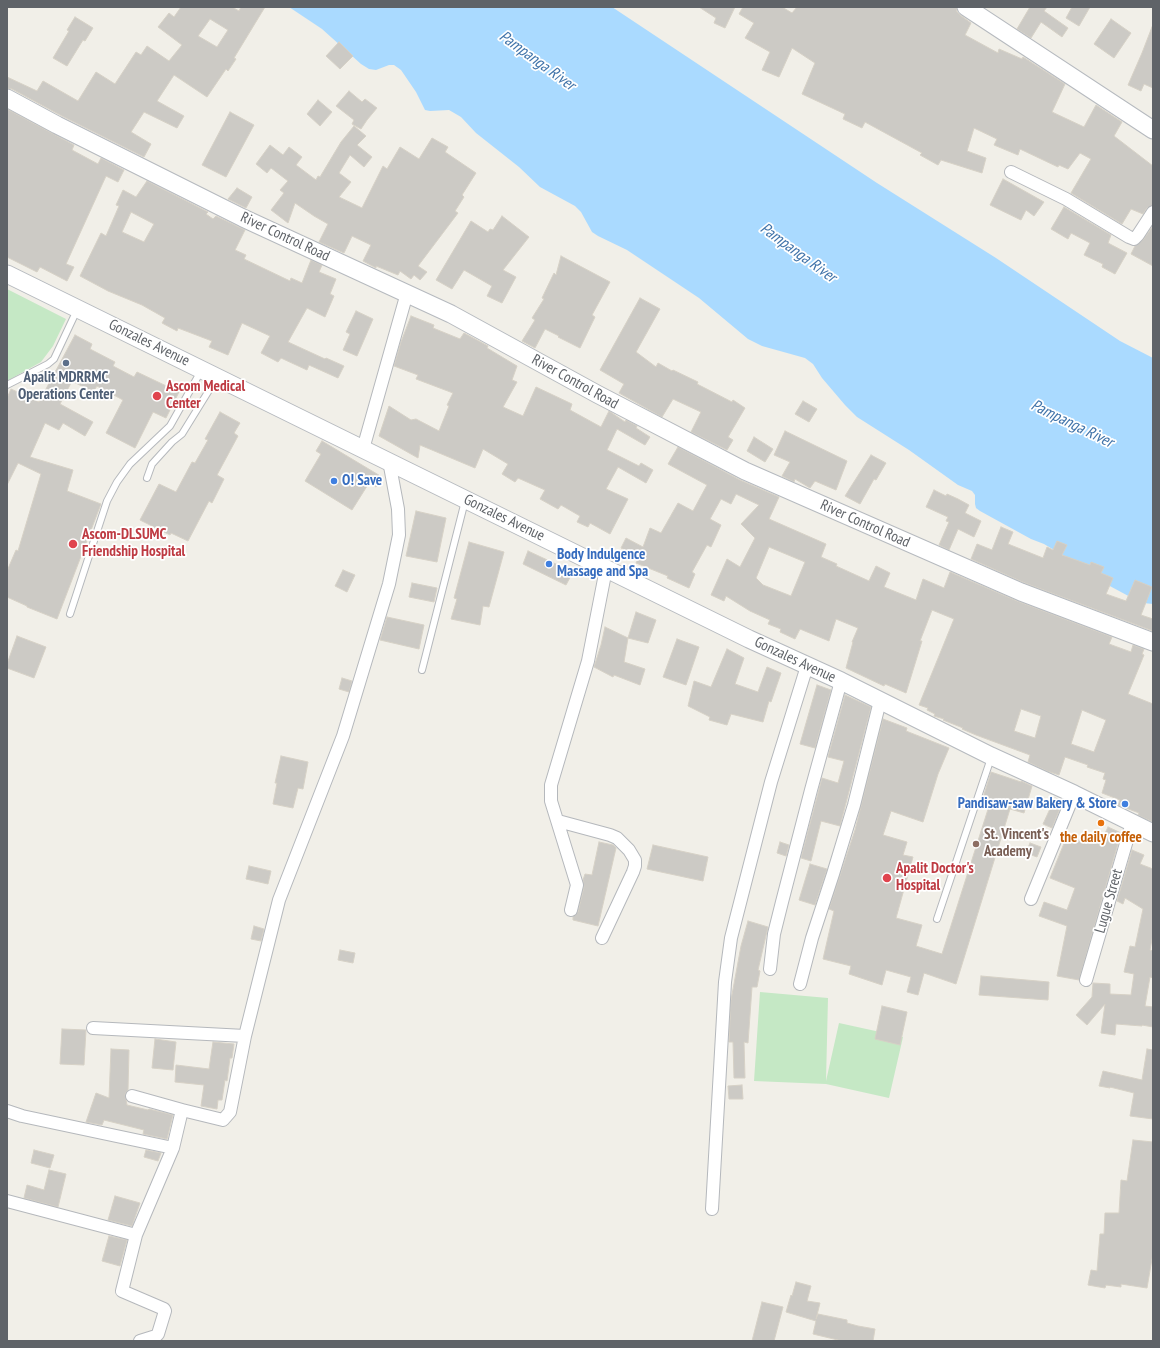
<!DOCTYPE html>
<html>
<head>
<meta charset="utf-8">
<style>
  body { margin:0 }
  #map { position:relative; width:1160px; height:1348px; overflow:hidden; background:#f1efe8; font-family:"PT Sans Narrow",sans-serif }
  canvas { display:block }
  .frame { position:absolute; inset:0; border:8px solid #5f6368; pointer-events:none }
</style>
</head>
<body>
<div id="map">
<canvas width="1160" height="1348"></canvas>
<div class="frame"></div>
</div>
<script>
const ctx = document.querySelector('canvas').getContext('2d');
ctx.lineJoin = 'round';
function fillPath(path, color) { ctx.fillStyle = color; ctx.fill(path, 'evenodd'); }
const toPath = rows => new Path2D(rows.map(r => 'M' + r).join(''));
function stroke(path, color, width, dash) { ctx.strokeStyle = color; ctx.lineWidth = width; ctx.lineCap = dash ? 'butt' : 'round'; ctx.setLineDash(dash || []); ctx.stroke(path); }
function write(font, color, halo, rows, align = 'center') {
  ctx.font = font + ' "PT Sans Narrow",sans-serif'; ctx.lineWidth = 3.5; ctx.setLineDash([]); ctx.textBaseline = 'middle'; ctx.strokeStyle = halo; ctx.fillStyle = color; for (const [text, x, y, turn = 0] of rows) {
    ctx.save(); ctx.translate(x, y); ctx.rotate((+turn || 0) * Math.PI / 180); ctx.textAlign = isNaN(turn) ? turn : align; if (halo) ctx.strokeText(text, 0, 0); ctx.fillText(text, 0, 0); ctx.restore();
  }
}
fillPath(toPath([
  [7,289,66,319,53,346,41,362,7,381],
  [760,992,828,998,826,1081,839,1023,903,1037,889,1098,826,1084,754,1081]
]), '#c5e8c5');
fillPath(toPath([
  [289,7,612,7,877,183,996,258,1120,341,1153,358,1153,604,1143,603,1134,599,1093,577,1071,560,1044,544,1031,539,980,511,976,508,975,504,975,495,972,491,958,485,909,450,857,417,845,405,822,378,813,364,805,358,762,346,748,339,699,298,627,250,598,236,592,232,581,212,575,206,540,187,519,167,476,133,461,117,449,110,430,111,425,110,416,92,401,70,394,65,389,65,376,70,369,69,361,64,322,29]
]), '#aadaff');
const building = toPath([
  [181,7,232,7,239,11,241,7,265,7,234,58,236,59,228,71,226,69,207,97,174,75,157,101,184,116,177,128,144,112,131,132,151,144,144,157,62,116,12,89,7,88,7,77,37,91,43,81,78,101,96,72,115,84,136,52,141,55,147,46,169,61,182,45,158,27,169,13,174,17,181,7],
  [210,19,228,30,217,47,198,36,210,19],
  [699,7,735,7,725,28,714,23,716,18,699,7],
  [743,7,782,7,792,13,797,7,956,7,957,12,960,15,971,23,965,35,998,53,999,49,1022,59,1023,57,1065,84,1052,112,1084,127,1096,105,1122,122,1114,136,1153,166,1153,205,1147,208,1143,214,1131,209,1122,224,1071,193,1091,159,1080,153,1068,169,1059,165,1058,167,1020,149,1018,155,994,145,997,139,974,128,967,151,986,158,982,173,941,160,938,165,920,155,922,153,865,122,862,128,843,119,845,114,802,94,815,63,792,48,779,77,762,70,770,52,745,38,754,23,739,14,743,7],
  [1030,7,1047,7,1044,11,1068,28,1062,37,1041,22,1031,38,1017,29,1030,7],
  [1072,7,1090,7,1079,26,1066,18,1072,7],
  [75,17,93,28,85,41,83,40,67,66,53,58,69,31,67,30,75,17],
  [1111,19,1131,33,1114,58,1094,44,1111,19],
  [1152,27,1153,27,1153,88,1144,84,1141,91,1128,85,1142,53,1152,27],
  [339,42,353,56,340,69,326,56,339,42],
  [349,91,362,102,365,99,377,108,367,120,361,129,352,124,354,120,336,106,349,91],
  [318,100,332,112,320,126,307,114,318,100],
  [7,109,74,145,72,150,98,164,101,158,124,170,118,182,106,176,66,264,74,267,67,281,40,267,37,272,7,257,7,109],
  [230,112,254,125,226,177,202,165,230,112],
  [354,126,366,136,357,145,372,157,364,167,350,155,339,173,351,182,339,197,362,208,383,166,387,169,400,147,419,159,432,138,448,147,445,152,476,173,462,195,464,197,455,211,458,213,418,266,427,272,420,280,414,275,411,279,400,271,398,275,376,266,376,268,363,261,371,245,352,236,344,253,319,242,328,224,314,216,295,203,288,223,271,210,284,193,280,190,288,181,271,168,267,173,256,164,270,145,283,155,289,147,302,157,296,165,316,180,318,176,320,177,341,142,354,126],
  [1003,179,1044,202,1034,216,1026,210,1021,220,990,205,1003,179],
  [147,181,208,212,206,214,213,219,216,216,245,230,235,250,246,255,244,259,290,281,291,278,302,283,311,260,322,265,319,272,336,279,330,294,334,296,325,317,307,308,288,342,325,359,326,358,344,366,338,378,309,365,307,370,281,358,278,362,261,353,270,336,242,323,228,355,209,347,212,341,178,328,177,331,162,323,165,318,142,305,108,291,80,276,101,233,106,236,119,206,116,205,123,190,136,197,147,181],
  [131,212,154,224,144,242,122,232,131,212],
  [237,188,252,197,246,208,228,199,237,188],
  [1064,207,1111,235,1108,243,1127,253,1115,274,1102,267,1103,264,1084,255,1090,243,1071,233,1068,239,1051,229,1064,207],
  [502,216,529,237,503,270,516,277,502,303,487,296,492,286,464,270,452,289,436,280,471,221,488,232,490,229,493,230,502,216],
  [1153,226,1153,266,1131,254,1135,246,1143,240,1153,226],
  [561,256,610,282,592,315,595,317,580,348,558,337,559,336,545,329,535,348,522,341,535,320,532,318,544,299,542,298,554,273,556,275,561,256],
  [640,298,660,309,636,352,656,367,658,363,672,371,673,370,698,382,697,384,732,402,733,400,745,408,728,437,733,440,727,450,691,432,701,412,673,399,662,417,619,393,624,384,600,370,640,298],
  [356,311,373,319,357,356,343,350,350,334,346,332,356,311],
  [411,316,434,325,433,328,460,339,464,333,488,346,487,348,517,366,512,380,517,382,503,407,523,416,536,387,572,404,570,410,601,427,609,411,625,422,626,420,637,426,636,428,650,437,645,445,617,429,607,450,639,466,641,463,653,470,646,483,618,467,606,489,628,499,610,534,590,523,588,527,577,522,580,516,561,505,558,509,540,499,545,490,518,478,515,482,502,474,508,464,483,449,475,468,420,445,418,458,379,436,389,406,411,420,416,419,439,431,449,406,447,405,453,393,416,379,418,375,394,366,401,342,411,316],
  [75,335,92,344,90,349,115,362,113,366,134,377,137,372,179,392,166,418,153,412,135,448,106,433,123,400,97,386,93,392,72,381,60,404,93,422,85,436,63,423,59,430,45,423,30,457,73,470,67,491,101,504,57,619,27,607,27,606,7,597,7,571,16,550,18,551,41,474,18,463,7,485,7,398,11,389,39,402,75,335],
  [803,401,817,409,809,422,795,414,803,401],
  [220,412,240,423,234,433,238,436,217,475,224,479,212,503,209,501,188,541,171,533,170,535,140,520,159,484,176,492,192,462,195,463,208,440,205,439,220,412],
  [785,431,847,461,836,490,815,481,810,488,795,479,794,482,782,476,790,462,774,455,785,431],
  [754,437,773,449,765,462,747,451,754,437],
  [322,441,382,477,376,487,369,483,352,510,305,481,321,454,316,451,322,441],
  [678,447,740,480,779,497,769,519,826,544,821,557,837,564,836,566,869,581,876,566,890,573,884,587,916,600,923,579,944,588,950,572,1017,601,1112,637,1109,644,1131,652,1133,645,1144,649,1142,654,1144,655,1128,694,1153,704,1153,822,1138,815,1139,813,1118,805,1120,800,1102,793,1106,780,1103,779,1105,773,1087,767,1088,765,1065,757,1059,775,1047,771,1028,762,1030,755,976,735,962,729,963,728,943,720,944,719,934,716,935,714,927,710,928,708,919,705,954,619,932,610,920,641,922,641,906,693,885,684,884,686,846,668,853,642,852,642,858,628,836,619,829,641,800,629,795,639,780,632,781,629,768,624,770,620,750,611,726,596,724,601,711,595,727,559,740,567,755,538,741,524,759,505,736,494,731,504,721,499,710,519,721,525,711,547,707,545,692,572,695,574,689,588,667,578,668,576,636,563,639,557,621,548,626,538,643,547,650,528,661,533,678,503,693,511,707,485,668,464,678,447],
  [769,547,805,562,791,596,763,585,756,578,769,547],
  [1021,709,1041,716,1035,738,1014,731,1021,709],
  [1082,710,1106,720,1094,752,1071,744,1082,710],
  [871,455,886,463,876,480,874,479,860,504,845,496,871,455],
  [934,490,946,496,947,494,958,499,969,505,965,513,981,521,974,537,958,529,949,550,939,545,949,522,946,521,948,517,926,507,934,490],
  [416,511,446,518,437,562,406,556,416,511],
  [1001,527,1013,532,1008,544,1043,558,1047,547,1053,550,1057,541,1067,545,1062,555,1090,565,1091,562,1104,567,1101,573,1113,578,1106,594,1126,601,1135,580,1152,587,1141,615,1153,619,1153,631,1025,583,971,559,977,544,992,550,1001,527],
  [469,542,504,552,489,607,483,606,480,625,451,619,457,599,454,598,469,542],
  [528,551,573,572,566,585,523,564,528,551],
  [343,570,355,575,347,592,335,586,343,570],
  [412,583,437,588,434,602,409,597,412,583],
  [636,612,656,620,648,643,628,638,636,612],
  [387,617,424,625,419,649,380,640,387,617],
  [605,627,628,638,624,662,645,669,640,685,614,675,613,677,594,667,601,645,605,627],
  [17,636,46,647,34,678,7,668,7,664,17,636],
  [677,639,699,647,686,685,663,677,677,639],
  [727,649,744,658,735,684,758,692,767,667,781,673,771,702,769,701,763,722,731,714,727,725,709,720,710,717,688,706,694,681,711,687,727,649],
  [342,678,352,681,349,692,339,689,342,678],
  [817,685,831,690,815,748,800,744,817,685],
  [845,695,871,707,840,826,821,821,811,861,801,858,822,778,838,783,844,761,828,757,845,695],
  [883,719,907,728,906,731,949,748,938,774,923,822,891,811,883,835,907,842,903,855,913,857,896,918,922,925,916,946,942,954,990,803,982,801,991,772,1021,782,1021,781,1032,786,1024,813,1010,809,956,984,924,973,918,995,907,992,911,977,886,970,882,985,849,974,851,966,823,959,834,911,829,909,855,830,883,719],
  [281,756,308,762,303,789,298,788,293,808,273,804,277,783,275,783,281,756],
  [1055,798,1063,801,1052,828,1043,824,1055,798],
  [1108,827,1121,833,1079,980,1057,976,1067,926,1039,916,1044,902,1067,910,1075,888,1050,878,1067,836,1079,841,1081,837,1092,843,1094,839,1101,842,1108,827],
  [599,842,613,845,616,848,598,926,573,920,573,917,578,912,584,887,583,880,585,874,592,875,599,842],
  [780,842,789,845,786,856,777,853,780,842],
  [1030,843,1041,847,1037,857,1026,853,1030,843],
  [653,845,708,857,703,881,647,869,653,845],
  [1132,850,1144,855,1140,864,1153,869,1153,934,1150,950,1153,951,1153,978,1150,977,1145,1006,1153,1007,1153,1027,1142,1025,1142,1026,1116,1024,1115,1035,1101,1033,1105,1004,1087,1025,1076,1015,1092,997,1093,983,1110,984,1110,994,1131,995,1134,974,1124,972,1130,946,1135,947,1143,909,1125,898,1123,904,1117,901,1132,850],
  [810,864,827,869,815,905,799,900,810,864],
  [249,866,271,871,268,884,246,879,249,866],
  [748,921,768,927,758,970,760,971,757,987,752,987,748,1043,744,1042,745,1078,734,1078,733,1042,729,1042,731,1000,741,946,748,921],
  [254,926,264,929,261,941,251,939,254,926],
  [340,950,355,953,353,963,338,960,340,950],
  [981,976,1049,982,1048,1000,979,995,981,976],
  [882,1006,907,1012,900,1045,875,1039,882,1006],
  [62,1029,86,1030,84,1065,60,1064,62,1029],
  [155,1039,176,1042,173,1070,152,1068,155,1039],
  [213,1042,234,1044,232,1058,230,1058,227,1081,225,1080,222,1100,218,1100,217,1109,201,1106,204,1085,175,1082,176,1065,209,1069,213,1042],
  [111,1049,129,1050,128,1090,125,1094,127,1105,148,1110,149,1109,173,1115,167,1139,143,1134,144,1130,104,1120,102,1125,86,1122,96,1093,109,1098,111,1049],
  [1147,1049,1153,1050,1153,1119,1130,1116,1134,1093,1110,1087,1110,1088,1099,1086,1103,1071,1142,1080,1147,1049],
  [742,1085,743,1099,729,1099,728,1086,742,1085],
  [1133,1140,1153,1142,1153,1253,1147,1288,1121,1284,1121,1287,1106,1285,1105,1288,1088,1285,1091,1270,1097,1271,1100,1234,1104,1234,1105,1213,1119,1213,1121,1180,1127,1181,1133,1140],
  [34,1150,54,1155,50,1168,31,1163,34,1150],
  [146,1150,161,1153,158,1161,144,1157,146,1150],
  [49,1170,66,1174,58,1207,24,1198,27,1185,44,1190,49,1170],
  [115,1196,140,1203,132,1226,108,1220,115,1196],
  [109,1236,127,1240,120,1266,102,1261,109,1236],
  [796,1282,811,1286,807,1301,820,1303,816,1319,818,1314,847,1320,847,1323,858,1326,875,1329,873,1341,842,1341,813,1334,816,1321,786,1312,791,1295,792,1296,796,1282],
  [762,1302,783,1307,774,1341,752,1341,762,1302]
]);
fillPath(building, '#cccac5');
stroke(building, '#d6d1c6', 1);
const lane = toPath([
  [7,385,48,364,54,359,77,310],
  [147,478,152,464,172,442,182,434,216,379],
  [70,614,107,501,117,482,130,464,170,426,201,371],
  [422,670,465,501],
  [937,919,991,758]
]);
const street = toPath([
  [1011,172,1066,199,1129,237,1134,239,1138,235,1153,212],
  [363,449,407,293],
  [558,821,610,835,617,838,629,850,635,860,635,866,633,872,602,938],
  [1031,899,1074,794],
  [571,910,577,885,551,801,551,785,588,661,606,569],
  [770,969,774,934,782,902,811,790,841,681],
  [1086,980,1132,823],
  [800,984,812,938,833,874,854,805,880,701],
  [93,1028,245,1036],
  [132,1096,182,1110],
  [7,1111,22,1116,173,1148],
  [7,1201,136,1235],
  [712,1209,725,982,731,938,771,782,807,666],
  [140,1341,156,1336,158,1334,165,1311,164,1309,122,1291,136,1235,173,1148,182,1110,223,1120,230,1112,245,1036,279,900,343,736,389,584,399,535,398,509,389,461]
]);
const secondary = toPath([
  [966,7,1153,130],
  [7,98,57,125,243,218,451,314,597,394,745,471,1021,592,1153,642],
  [7,274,749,639,841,681,991,756,1074,794,1153,833]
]);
stroke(lane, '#b5b8bc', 8);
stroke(street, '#b5b8bc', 14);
stroke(secondary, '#b6babf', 19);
stroke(lane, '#fff', 6);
stroke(street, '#fff', 12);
stroke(secondary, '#fff', 17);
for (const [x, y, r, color] of [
  [66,363,4,"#5c6f8a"],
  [157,396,5,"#e0444e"],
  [334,481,4,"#3f7fe0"],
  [73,544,5,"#e0444e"],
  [549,564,4,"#3f7fe0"],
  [1125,804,4,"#3f7fe0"],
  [1101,823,4,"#e8710a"],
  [976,844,4,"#8d6e63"],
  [887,878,5,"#e0444e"]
]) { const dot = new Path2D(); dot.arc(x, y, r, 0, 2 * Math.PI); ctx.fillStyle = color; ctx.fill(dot); stroke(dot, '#fff', 1.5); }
write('15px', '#5f6368', '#fff', [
  ["River Control Road",285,237,25],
  ["Gonzales Avenue",149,343,26],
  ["River Control Road",575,382,29],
  ["Gonzales Avenue",504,518,26],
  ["River Control Road",865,524,24],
  ["Gonzales Avenue",795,660,25],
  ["Lugue Street",1109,901,-74]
]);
write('bold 15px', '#4e5e75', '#fff', [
  ["Apalit MDRRMC",66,378],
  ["Operations Center",66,395]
]);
write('bold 15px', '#be3a42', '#fff', [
  ["Ascom Medical",166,387],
  ["Center",166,404],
  ["Ascom-DLSUMC",82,535],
  ["Friendship Hospital",82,552],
  ["Apalit Doctor's",896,869],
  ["Hospital",896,886]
], 'left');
write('bold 15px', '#366cbe', '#fff', [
  ["O! Save",342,481],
  ["Body Indulgence",557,555],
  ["Massage and Spa",557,572],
  ["Pandisaw-saw Bakery & Store",1117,804,"right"]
], 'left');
write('bold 15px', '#785e54', '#fff', [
  ["St. Vincent's",984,835],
  ["Academy",984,852]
], 'left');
write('bold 15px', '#c56008', '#fff', [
  ["the daily coffee",1101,838]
]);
write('italic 16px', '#4174aa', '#fff', [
  ["Pampanga River",537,61,36],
  ["Pampanga River",798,253,36],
  ["Pampanga River",1072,424,26]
]);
</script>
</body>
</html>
